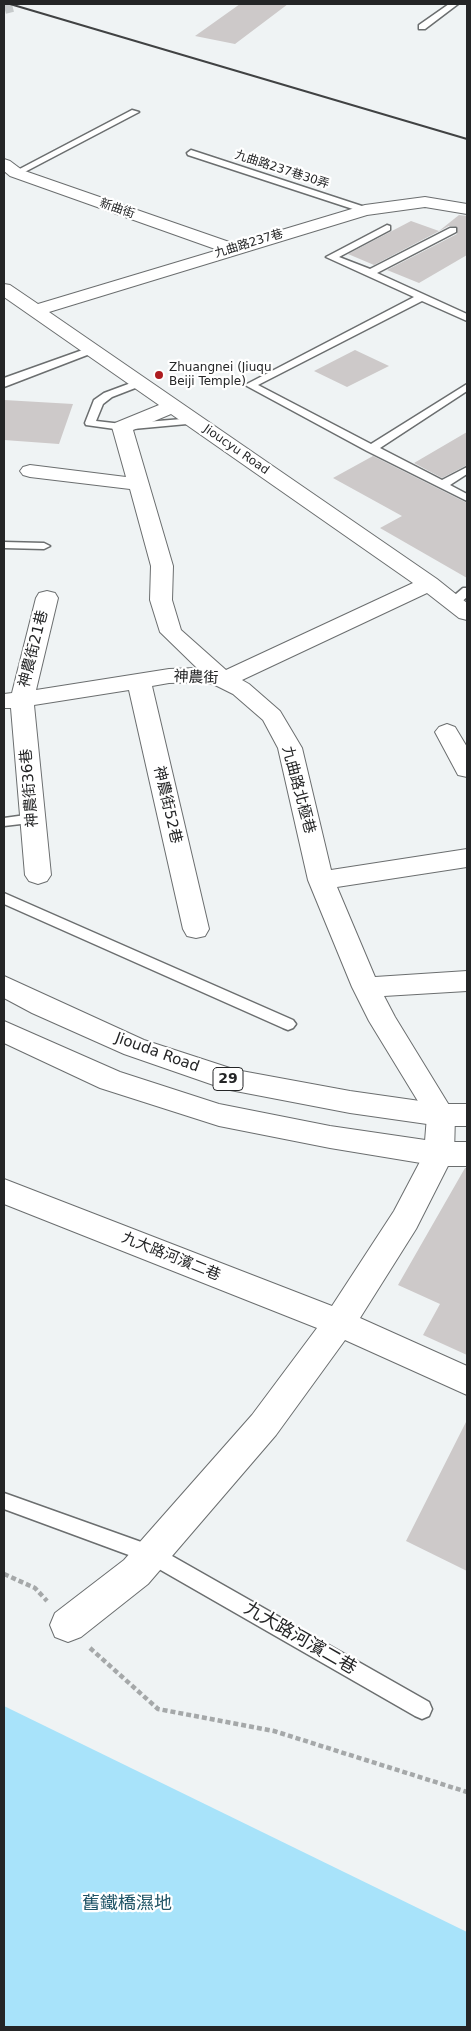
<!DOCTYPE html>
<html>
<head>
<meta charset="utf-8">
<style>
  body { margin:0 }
  #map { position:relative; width:471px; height:2031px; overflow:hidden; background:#eff3f4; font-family:"DejaVu Sans",sans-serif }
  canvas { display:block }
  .frame { position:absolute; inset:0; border:5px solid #242526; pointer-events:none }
</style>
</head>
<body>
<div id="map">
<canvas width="471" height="2031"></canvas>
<div class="frame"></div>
</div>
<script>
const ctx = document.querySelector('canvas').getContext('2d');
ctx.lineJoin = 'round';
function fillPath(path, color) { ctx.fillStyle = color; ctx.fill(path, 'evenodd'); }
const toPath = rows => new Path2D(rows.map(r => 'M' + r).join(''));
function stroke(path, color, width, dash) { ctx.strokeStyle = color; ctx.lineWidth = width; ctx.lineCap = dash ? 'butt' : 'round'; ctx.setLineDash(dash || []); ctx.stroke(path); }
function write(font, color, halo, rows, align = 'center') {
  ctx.font = font + ' "DejaVu Sans","Noto Sans TC",sans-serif'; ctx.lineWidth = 4.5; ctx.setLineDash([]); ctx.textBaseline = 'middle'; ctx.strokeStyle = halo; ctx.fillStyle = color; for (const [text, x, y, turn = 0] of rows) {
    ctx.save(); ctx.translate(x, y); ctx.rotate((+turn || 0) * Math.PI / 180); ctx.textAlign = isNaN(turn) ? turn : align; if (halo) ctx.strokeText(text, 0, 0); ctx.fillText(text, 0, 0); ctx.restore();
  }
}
fillPath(toPath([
  [4,1706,467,1932,467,2027,4,2027]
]), '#a8e3fa');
fillPath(toPath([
  [240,4,288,4,235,44,195,36],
  [459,215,467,216,467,255,419,283,387,270,457,234,457,227,449,226,374,265,348,254,411,221,439,231],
  [355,350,389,366,347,387,314,371],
  [4,400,73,404,59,444,4,440],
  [467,432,467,465,442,478,414,463],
  [373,456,467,503,467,578,380,528,402,516,333,478],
  [465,1168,467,1168,467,1355,423,1335,440,1304,398,1285],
  [467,1420,467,1571,406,1541]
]), '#cdc9c9');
stroke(toPath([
  [4,6,12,4]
]), '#c6cacb', 16, [16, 8]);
const lane = toPath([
  [449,4,458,4,425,29,419,29,419,25,449,4],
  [132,110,139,112,19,175,12,173,132,110],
  [191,150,368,208,370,210,368,212,362,212,188,155,187,153,191,150],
  [387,225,390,226,390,230,339,257,370,269,450,228,456,228,456,232,377,273,467,314,467,321,422,301,258,385,371,444,467,384,467,391,380,448,442,480,467,467,467,474,450,485,467,494,467,501,367,451,245,385,414,297,326,257,387,225],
  [91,347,96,350,95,352,4,387,4,378,91,347],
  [139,380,143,381,144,383,143,385,112,397,103,404,96,421,122,424,194,418,199,421,198,423,122,430,86,425,85,423,94,400,104,393,139,380],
  [4,542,44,543,50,546,44,549,4,548,4,542],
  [463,588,467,588,467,597,457,606,449,606,447,603,449,600,463,588],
  [33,814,38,816,40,819,38,822,4,826,4,818,33,814],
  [4,893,293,1020,296,1024,293,1028,288,1030,283,1028,4,904,4,893],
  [4,1493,158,1548,429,1702,432,1709,429,1716,422,1719,415,1716,145,1561,4,1509,4,1493]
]);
const street = toPath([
  [4,159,10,161,22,170,235,244,365,205,425,197,467,204,467,214,425,207,367,215,49,312,437,579,467,603,467,620,459,618,427,593,242,680,249,684,280,711,302,748,331,870,467,849,467,867,337,887,375,977,467,971,467,991,384,996,395,1017,455,1115,454,1154,416,1229,360,1318,467,1366,467,1395,345,1340,276,1435,148,1584,81,1637,68,1642,55,1637,50,1625,55,1613,124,1560,252,1415,317,1328,4,1204,4,1179,332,1306,394,1211,424,1154,427,1116,369,1021,352,987,308,880,278,748,263,720,233,694,215,685,204,682,169,683,152,686,209,929,205,936,196,938,187,936,183,929,129,690,34,705,51,875,47,881,38,884,29,881,25,875,11,708,4,708,4,694,12,693,36,598,39,593,47,591,55,593,58,598,36,690,169,669,197,668,160,632,150,600,151,566,130,489,30,477,23,475,20,471,23,467,30,465,126,477,112,427,115,423,159,405,4,297,4,284,10,285,38,304,218,250,10,176,4,171,4,159],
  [171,414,413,583,226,670,181,630,172,600,173,566,133,430,171,414],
  [447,724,455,727,467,747,467,777,458,775,435,732,439,727,447,724]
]);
const primary = toPath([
  [4,976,144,1040,236,1070,350,1091,441,1104,467,1104,467,1126,441,1126,350,1113,225,1089,124,1054,32,1013,4,998,4,976],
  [4,1021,120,1072,219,1104,330,1126,439,1142,467,1142,467,1166,439,1166,330,1148,219,1126,100,1088,4,1043,4,1021]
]);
stroke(lane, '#6b6e6f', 3);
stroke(street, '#6b6e6f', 2);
stroke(primary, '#6b6e6f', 2);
stroke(toPath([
  [4,1574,35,1588,47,1601],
  [90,1648,158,1709,274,1731,467,1792]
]), '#a5a8a9', 4.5, [5, 3]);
fillPath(lane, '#fff');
fillPath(street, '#fff');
fillPath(primary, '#fff');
stroke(toPath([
  [10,4,467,139]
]), '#404243', 2);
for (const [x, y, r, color] of [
  [159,375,5,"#ad1b1f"]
]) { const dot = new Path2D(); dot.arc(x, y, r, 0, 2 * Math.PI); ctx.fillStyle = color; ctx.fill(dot); stroke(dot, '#fff', 2); }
write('12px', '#242526', '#fff', [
  ["九曲路237巷30弄",282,170,18],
  ["新曲街",117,209,19],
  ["九曲路237巷",249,244,-17],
  ["Jioucyu Road",236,450,35]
]);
write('12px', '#242526', '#fff', [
  ["Zhuangnei (Jiuqu",169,368],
  ["Beiji Temple)",169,382]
], 'left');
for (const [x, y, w] of [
  [228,1079,30]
]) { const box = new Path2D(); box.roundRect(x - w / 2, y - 11.5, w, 23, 4); ctx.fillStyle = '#fff'; ctx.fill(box); stroke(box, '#242526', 1); }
write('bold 14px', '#242526', null, [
  ["29",228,1079]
]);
write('15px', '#242526', '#fff', [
  ["神農街21巷",34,649,-76],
  ["神農街",196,678,2],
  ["神農街36巷",30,788,-95],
  ["九曲路北極巷",298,790,75],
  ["神農街52巷",167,805,77],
  ["Jiouda Road",157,1053,20],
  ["九大路河濱二巷",171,1257,22]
]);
write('18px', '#242526', '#fff', [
  ["九大路河濱二巷",300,1639,30]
]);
write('18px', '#1e5365', '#fff', [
  ["舊鐵橋濕地",127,1904]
]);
</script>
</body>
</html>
